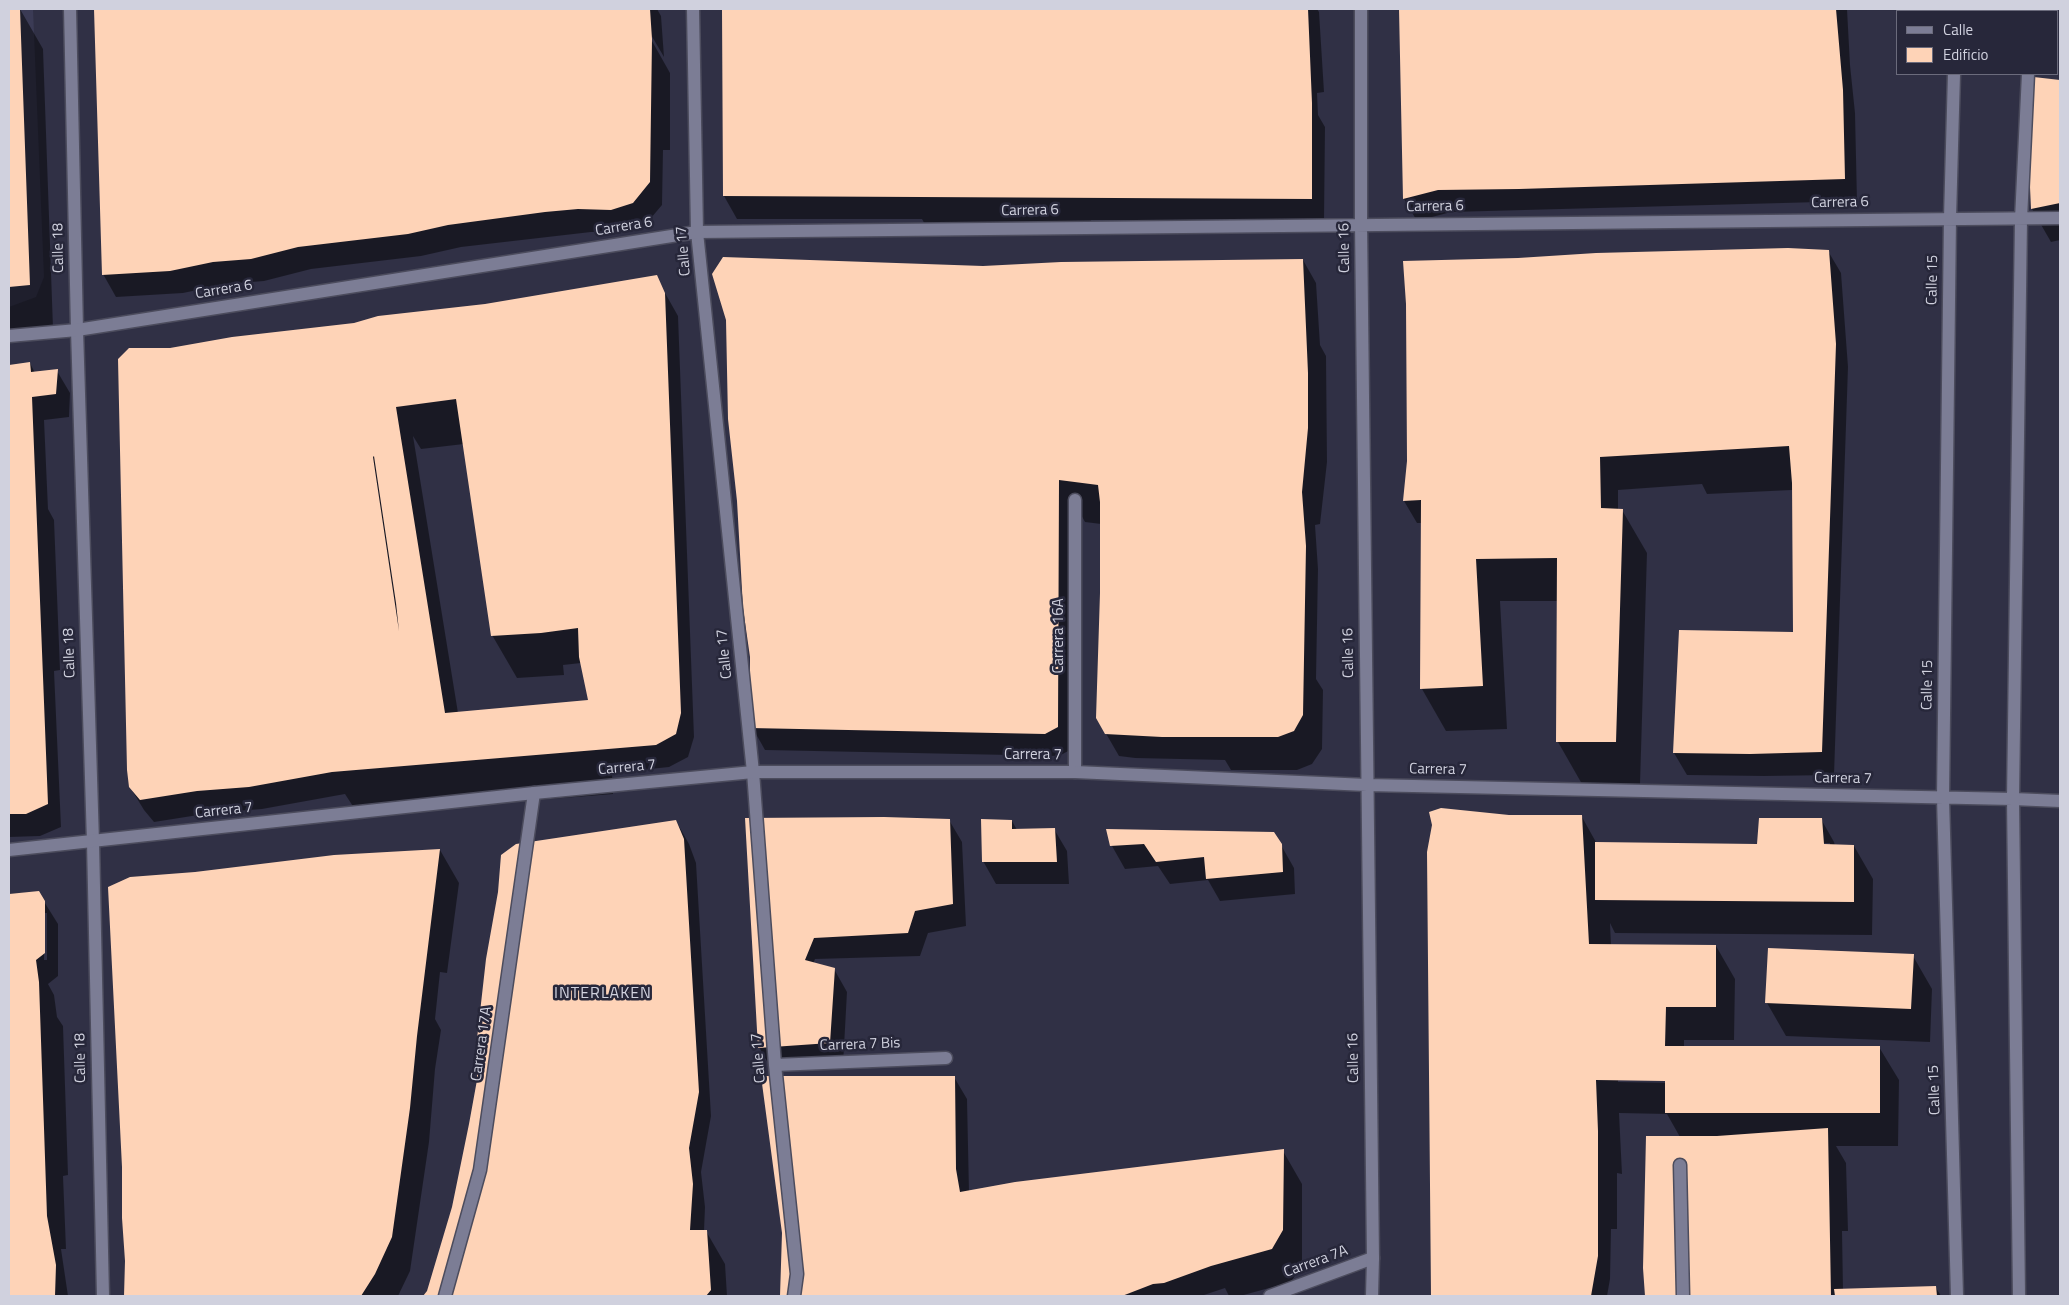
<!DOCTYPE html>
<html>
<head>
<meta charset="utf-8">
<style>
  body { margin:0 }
  #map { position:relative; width:2069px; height:1305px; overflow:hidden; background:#303045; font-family:"Titillium Web",sans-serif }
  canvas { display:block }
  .frame { position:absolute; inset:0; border:10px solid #d0d1de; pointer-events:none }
  .legend { position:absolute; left:1896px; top:10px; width:162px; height:65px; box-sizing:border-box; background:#27273a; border:1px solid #6b6b7c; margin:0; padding:6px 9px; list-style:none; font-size:15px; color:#d0d1de }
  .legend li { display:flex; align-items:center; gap:10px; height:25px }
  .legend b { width:25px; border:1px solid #6b6b7c }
</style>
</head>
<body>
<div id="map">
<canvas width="2069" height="1305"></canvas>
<div class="frame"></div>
<ul class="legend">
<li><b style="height:6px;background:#7c7d95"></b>Calle</li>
<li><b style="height:14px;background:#fed3b7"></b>Edificio</li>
</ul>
</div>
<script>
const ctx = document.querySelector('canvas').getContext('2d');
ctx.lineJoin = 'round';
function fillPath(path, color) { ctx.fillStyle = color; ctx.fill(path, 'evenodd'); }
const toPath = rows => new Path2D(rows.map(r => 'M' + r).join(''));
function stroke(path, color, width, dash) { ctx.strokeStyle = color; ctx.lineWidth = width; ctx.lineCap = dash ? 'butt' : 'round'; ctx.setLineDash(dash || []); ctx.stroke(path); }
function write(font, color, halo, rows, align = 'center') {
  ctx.font = font + ' "Titillium Web",sans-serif'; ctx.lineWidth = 5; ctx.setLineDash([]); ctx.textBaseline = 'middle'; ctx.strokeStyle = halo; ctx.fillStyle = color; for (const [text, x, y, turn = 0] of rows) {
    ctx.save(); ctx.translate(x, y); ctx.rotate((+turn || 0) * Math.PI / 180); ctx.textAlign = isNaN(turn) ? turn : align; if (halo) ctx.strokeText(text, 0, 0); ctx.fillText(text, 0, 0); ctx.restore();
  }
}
fillPath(toPath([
  [9,9,33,9,44,277,36,297,9,307]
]), '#3b3b55');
fillPath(toPath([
  [9,9,20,9,43,49,53,328,9,331],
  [95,9,657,9,661,16,664,57,650,33,648,34,670,73,670,150,663,150,662,205,645,225,624,232,591,232,461,247,421,256,311,269,264,281,226,284,183,293,116,297,103,274],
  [723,9,1317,9,1319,12,1324,92,1317,93,1318,115,1325,127,1324,221,1091,220,1091,230,928,230,922,219,737,219,724,196],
  [1400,9,1847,9,1850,65,1855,113,1857,201,1451,212,1417,221,1404,199],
  [2026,78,2060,82,2060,240,2051,242,2032,209],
  [1828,251,1841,273,1848,367,1834,775,1764,776,1687,775,1674,753,1795,633,1792,490,1707,494,1702,484,1618,490,1618,510,1622,510,1647,553,1640,784,1582,784,1558,742,1558,601,1500,601,1507,729,1446,731,1422,689,1422,523,1417,523,1404,501],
  [1303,260,1316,283,1320,345,1326,356,1327,462,1320,524,1315,525,1318,569,1316,679,1323,690,1322,749,1312,764,1297,770,1231,770,1225,760,1135,758,1119,756,1097,718,1101,593,1101,524,1085,522,1078,509,1070,750,1059,756,765,750,752,727,983,267],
  [656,277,678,316,694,737,688,757,669,767,612,773,613,794,358,814,345,794,262,809,211,813,154,822,144,810,130,787,170,350,485,305],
  [413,436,421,449,464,444,492,635,517,678,564,675,563,665,581,663,589,702,458,713],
  [30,363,35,373,57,371,70,393,69,417,44,420,48,509,54,520,60,670,54,671,61,827,40,836,9,837,9,366],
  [1509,816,1582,817,1597,844,1758,845,1821,819,1834,842,1835,846,1854,846,1873,879,1872,935,1615,933,1610,923,1611,945,1716,946,1735,979,1734,1040,1684,1040,1684,1048,1879,1047,1899,1080,1898,1146,1836,1146,1846,1163,1848,1231,1842,1231,1843,1290,1936,1288,1941,1296,1646,1296,1645,1268,1680,1137,1667,1114,1619,1113,1622,1174,1617,1173,1617,1229,1611,1229,1610,1279,1607,1296,1433,1296,1428,852],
  [1771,843,1830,843,1830,846],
  [1618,1079,1671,1080,1671,1083,1618,1082],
  [949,820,962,842,966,926,928,933,920,956,815,959,813,964,834,969,847,992,843,1065,772,1070,759,1047,753,958],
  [676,821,689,844,696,863,711,1116,701,1172,705,1207,704,1231,706,1231,725,1264,727,1296,424,1296,428,1291,453,1207],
  [1012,821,1017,830,1054,829,1067,851,1069,884,996,884,983,861],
  [1108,830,1281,845,1294,868,1295,894,1220,901,1208,880,1170,884,1158,866,1125,869,1112,846],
  [440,850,459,883,447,973,440,972,435,1019,441,1030,435,1069,429,1142,410,1271,398,1296,125,1296,126,1261],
  [38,892,58,924,58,976,48,984,54,995,57,1017,63,1026,68,1175,63,1176,66,1249,61,1249,68,1296,9,1296,9,894],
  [44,913,47,913,47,960,44,960],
  [1913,956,1932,989,1930,1042,1786,1036,1767,1003],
  [954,1077,967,1099,969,1192,1283,1151,1302,1184,1302,1264,1291,1282,1240,1296,1229,1296,1225,1288,1201,1296,782,1296,784,1233]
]), '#0007');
fillPath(toPath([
  [9,9,20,9,30,285,9,287],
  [94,9,650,9,652,39,650,182,633,203,611,210,578,209,545,212,448,225,408,234,298,247,251,259,213,262,170,271,102,275],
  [722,9,1308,9,1312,103,1312,199,723,196],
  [1399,9,1836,9,1843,90,1845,179,1519,189,1438,190,1403,199],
  [2025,76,2060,80,2060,203,2031,209],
  [1788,248,1829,250,1836,344,1822,752,1750,754,1673,753,1679,630,1793,632,1792,483,1789,446,1600,457,1601,508,1623,509,1616,742,1556,742,1557,558,1476,559,1483,686,1420,689,1421,500,1403,501,1407,461,1406,304,1403,261,1518,258,1596,253],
  [723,257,983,266,1061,262,1303,259,1308,373,1308,428,1302,492,1306,546,1303,715,1294,731,1278,737,1162,737,1105,734,1096,718,1100,593,1100,502,1098,485,1059,480,1058,727,1045,734,750,728,750,657,743,608,737,501,728,419,726,320,712,274],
  [657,275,665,293,681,713,676,734,656,745,332,772,249,787,197,791,140,800,129,787,127,770,118,359,129,348,170,348,232,337,354,323,378,316,485,304],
  [456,399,491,636,541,633,578,628,579,657,588,700,445,713,396,407],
  [374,456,396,603,399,631,373,457],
  [30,362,31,372,58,369,56,394,32,397,48,804,26,814,9,814,9,365],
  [1441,808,1509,815,1582,815,1589,944,1716,945,1716,1007,1666,1007,1665,1046,1880,1046,1880,1113,1665,1113,1665,1081,1596,1080,1598,1131,1598,1256,1591,1296,1431,1296,1427,852,1432,825,1429,812],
  [884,817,950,819,953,904,915,911,908,933,814,938,805,960,835,968,830,1043,758,1048,745,818],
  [1759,818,1822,818,1824,844,1854,845,1854,902,1595,900,1595,842,1757,844],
  [981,819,1012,820,1012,829,1055,828,1057,862,982,862],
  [676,820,684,839,699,1092,689,1148,693,1184,690,1230,707,1230,711,1290,706,1296,423,1296,427,1291,452,1207,469,1124,477,1080,477,1039,486,959,498,892,501,855,516,844],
  [1106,829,1274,832,1282,844,1283,872,1206,879,1204,857,1156,862,1144,844,1110,846],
  [440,849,417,1036,410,1108,392,1237,375,1274,361,1296,124,1296,125,1261,122,1218,122,1167,108,887,130,877,195,872,334,855],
  [39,891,45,901,45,953,36,960,39,982,47,1216,56,1265,55,1296,9,1296,9,894],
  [1768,948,1914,954,1911,1009,1765,1003],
  [761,1076,955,1076,956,1169,960,1192,1015,1182,1284,1149,1283,1230,1272,1249,1211,1266,1164,1283,1153,1284,1122,1296,780,1296,782,1233],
  [1828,1128,1831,1296,1645,1296,1643,1268,1646,1136,1717,1136],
  [1936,1286,1937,1296,1835,1296,1834,1289]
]), '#fed3b7');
const street = toPath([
  [70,9,77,330,93,842,103,1296],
  [693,9,697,232,753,772,775,1065,797,1274,794,1296],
  [1075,772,1075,500],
  [2013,799,2060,801],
  [775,1065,946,1058],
  [1680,1165,1683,1296],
  [445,1296,480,1170,534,793],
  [1270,1296,1373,1258]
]);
const secondary = toPath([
  [1361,9,1361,224,1373,1258,1372,1296],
  [1956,11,1956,9],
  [2031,11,2031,9],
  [1954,74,1950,218,1943,798,1957,1296],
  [9,336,77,330,697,232,2060,218],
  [9,850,534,793,753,772,1075,772,1367,785,2013,799],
  [2019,1296,2013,799,2021,219,2028,74]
]);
stroke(street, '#4c4c5d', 15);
stroke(secondary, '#4c4c5d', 15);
stroke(street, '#7c7d95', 12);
stroke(secondary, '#7c7d95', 12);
write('15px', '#d0d1de', '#27273a', [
  ["Carrera 6",1840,203,-1],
  ["Carrera 6",1435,207,-1],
  ["Carrera 6",1030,211,-1],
  ["Carrera 6",624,227,-9],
  ["Calle 18",59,248,-91],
  ["Calle 16",1345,248,-91],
  ["Calle 17",684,251,-95],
  ["Calle 15",1933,280,-89],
  ["Carrera 6",224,290,-9],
  ["Carrera 16A",1059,636,-90],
  ["Calle 18",70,653,-92],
  ["Calle 16",1349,653,-91],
  ["Calle 17",725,654,-96],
  ["Calle 15",1928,685,-89],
  ["Carrera 7",1033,755],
  ["Carrera 7",627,768,-5],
  ["Carrera 7",1438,770,1],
  ["Carrera 7",1843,779,1],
  ["Carrera 7",224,811,-6],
  ["Carrera 17A",482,1044,-82],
  ["Carrera 7 Bis",860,1045,-2],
  ["Calle 18",81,1058,-91],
  ["Calle 17",759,1058,-95],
  ["Calle 16",1354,1058,-91],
  ["Calle 15",1935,1090,-92],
  ["Carrera 7A",1316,1262,-20]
]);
ctx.letterSpacing = '1px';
write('16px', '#d0d1de', '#27273a', [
  ["INTERLAKEN",603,994]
]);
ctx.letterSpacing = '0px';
</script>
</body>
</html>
